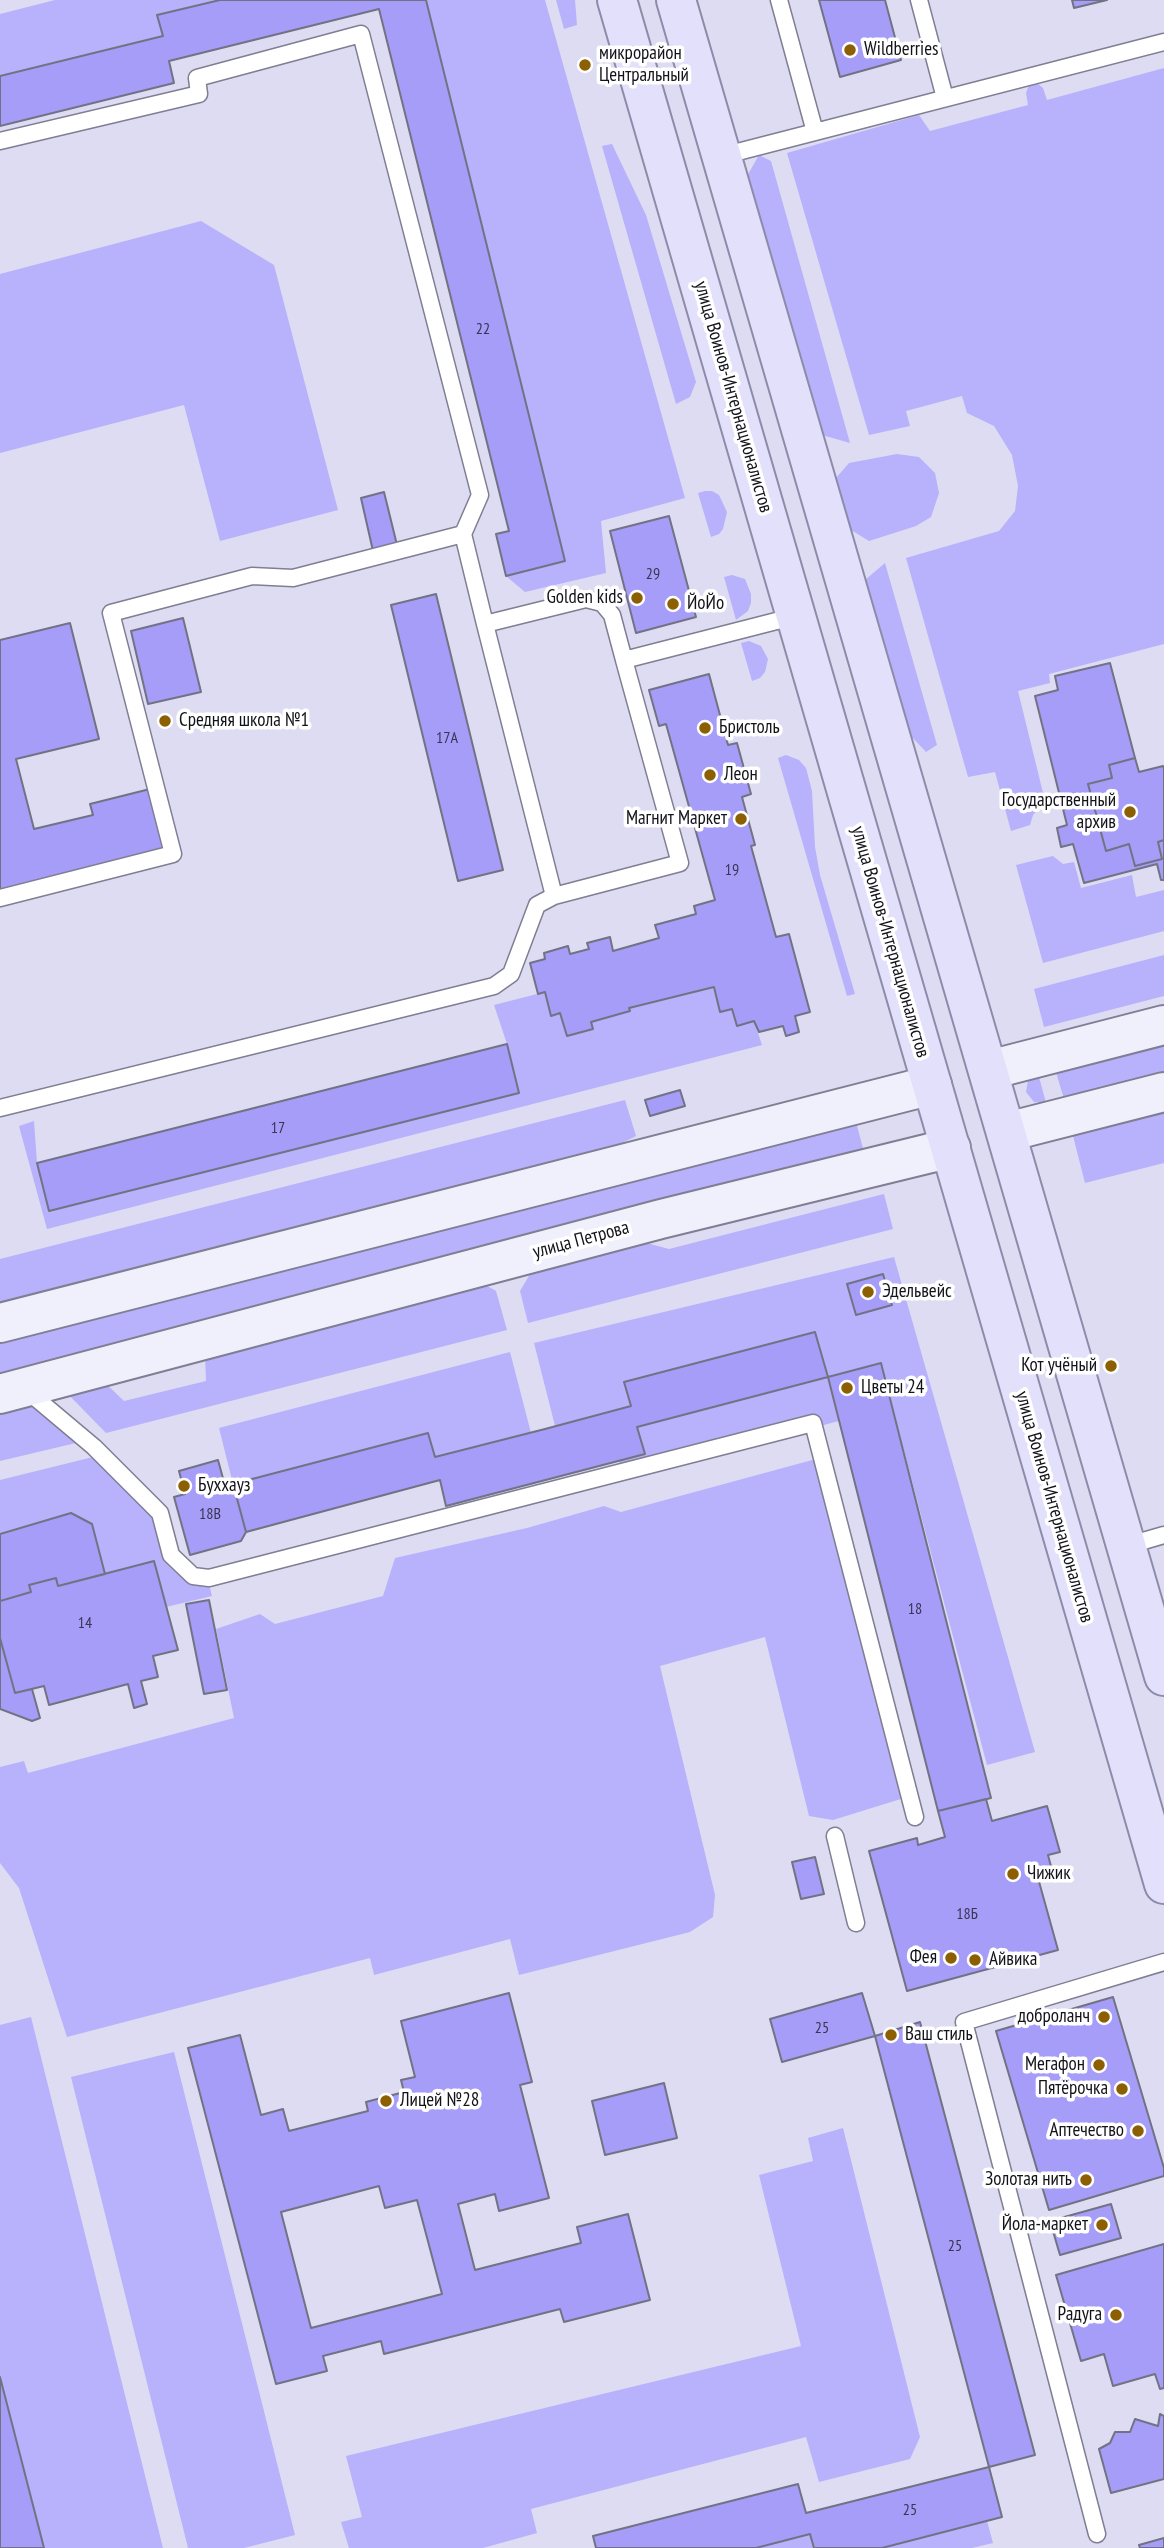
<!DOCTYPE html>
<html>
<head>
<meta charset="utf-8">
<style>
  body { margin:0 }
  canvas { display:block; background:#dddcf2 }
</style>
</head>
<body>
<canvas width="1164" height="2548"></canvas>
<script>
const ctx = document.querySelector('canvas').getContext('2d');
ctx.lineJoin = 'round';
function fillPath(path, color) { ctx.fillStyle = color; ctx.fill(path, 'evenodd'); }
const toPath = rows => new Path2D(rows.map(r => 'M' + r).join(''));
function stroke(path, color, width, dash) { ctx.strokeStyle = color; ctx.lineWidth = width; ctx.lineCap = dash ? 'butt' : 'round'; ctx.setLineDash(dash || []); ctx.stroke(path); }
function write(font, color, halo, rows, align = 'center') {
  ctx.font = font + ' "PT Sans Narrow",sans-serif'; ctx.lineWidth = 7; ctx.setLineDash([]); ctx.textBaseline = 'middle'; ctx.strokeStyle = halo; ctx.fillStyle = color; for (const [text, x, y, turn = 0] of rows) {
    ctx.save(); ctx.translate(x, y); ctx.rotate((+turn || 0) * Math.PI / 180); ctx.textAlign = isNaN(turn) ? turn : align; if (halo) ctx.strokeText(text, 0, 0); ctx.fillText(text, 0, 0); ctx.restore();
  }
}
fillPath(toPath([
  [55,0,220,0,158,15,163,36,0,76,0,14],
  [426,0,545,0,685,498,601,521,606,573,525,592,506,576,565,561],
  [556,0,575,0,577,25,564,29],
  [1164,68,1164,644,1049,674,1050,683,1018,691,1045,801,1033,815,1030,825,1011,831,995,772,968,777,906,558,999,531,1015,511,1018,486,1012,455,994,426,967,413,962,396,906,411,910,426,869,435,787,153,919,115,930,131,1028,105,1026,93,1029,85,1037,83,1043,88,1047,100],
  [612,144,646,215,696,382,690,397,676,404,602,146],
  [759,155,771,161,850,443,822,435,747,176],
  [201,221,274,265,338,510,220,541,184,405,0,453,0,274],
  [897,454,919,457,935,473,939,493,931,517,916,526,869,541,851,530,836,478,849,463],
  [705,491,712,491,719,495,727,512,723,529,719,534,711,537,698,493],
  [885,563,937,745,926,752,912,737,865,580],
  [732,575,745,579,751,594,751,603,748,611,736,620,724,577],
  [749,641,761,646,768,659,765,672,760,678,752,681,741,643],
  [786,755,799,760,806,768,812,791,815,847,820,875,855,994,847,996,778,758],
  [1053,856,1063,864,1074,862,1081,888,1132,875,1136,897,1164,890,1164,931,1043,963,1016,865],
  [1164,955,1164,996,1044,1027,1034,989],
  [714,987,720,1012,732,1009,754,1021,762,1045,47,1229,19,1126,34,1121,37,1163,50,1211,518,1093,507,1044,494,1005,545,992,551,1015,560,1013,567,1036,592,1029,591,1022,629,1011,629,1008],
  [1164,1041,1164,1073,1064,1099,1055,1069],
  [1038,1073,1046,1103,1034,1102,1026,1092,1028,1081],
  [625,1100,636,1136,588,1160,0,1311,0,1259],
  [1164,1104,1164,1163,1085,1183,1071,1128],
  [856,1122,864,1152,0,1374,0,1342],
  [884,1194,893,1229,528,1323,520,1291,530,1274,643,1242,669,1249],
  [894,1257,1035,1752,987,1765,881,1364,828,1377,839,1421,623,1478,619,1461,644,1453,637,1427,827,1377,815,1332,625,1382,631,1406,555,1426,534,1343],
  [482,1283,496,1291,507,1330,106,1433,63,1389,101,1379,124,1401,206,1381,205,1353],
  [510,1352,531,1433,435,1457,428,1433,233,1484,219,1428],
  [26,1399,80,1442,0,1461,0,1406],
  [93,1457,154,1514,169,1559,208,1581,212,1596,166,1607,154,1561,105,1574,92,1524,71,1513,0,1534,0,1480],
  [816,1459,904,1798,833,1820,809,1816,765,1637,660,1666,715,1895,713,1917,690,1932,519,1975,510,1939,374,1975,370,1958,67,2037,19,1888,0,1863,0,1767,24,1761,28,1773,234,1718,216,1629,260,1614,275,1624,383,1596,395,1558,527,1528,604,1506,621,1512],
  [31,2017,163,2548,44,2548,0,2377,0,2025],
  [174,2052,295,2535,244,2548,188,2548,71,2077],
  [843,2128,920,2437,910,2459,819,2482,806,2437,531,2509,537,2533,483,2548,349,2548,341,2522,362,2517,346,2456,801,2346,759,2175,813,2161,808,2138],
  [987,2521,993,2543,972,2548,882,2548],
  [810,2534,814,2548,756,2548]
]), '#b7b2fb');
const building = toPath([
  [220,0,426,0,565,561,506,576,496,534,509,531,379,9,169,61,174,83,0,126,0,76,163,36,157,15,220,0],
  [819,0,885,0,901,60,840,77,819,0],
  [1072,0,1107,0,1074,8,1072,0],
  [384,492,397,545,373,551,361,498,384,492],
  [669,516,696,617,636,633,610,531,669,516],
  [436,594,503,870,458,881,391,605,436,594],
  [183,618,201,692,148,704,131,631,183,618],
  [70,623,99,739,16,759,34,829,93,815,90,804,150,789,165,848,0,891,0,640,70,623],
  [1110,663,1135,758,1109,765,1112,778,1088,784,1106,851,1129,844,1135,866,1162,859,1158,842,1164,840,1164,880,1161,880,1157,864,1084,883,1073,844,1061,847,1057,828,1067,825,1035,696,1058,690,1055,676,1110,663],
  [709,674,728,745,737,743,751,794,742,797,755,845,751,846,776,937,789,934,810,1012,795,1016,799,1032,786,1036,783,1026,759,1032,754,1021,737,1026,732,1009,720,1012,714,987,629,1008,630,1011,591,1022,593,1029,567,1036,560,1013,551,1016,545,992,538,994,530,963,545,959,544,953,568,946,570,954,589,949,587,943,610,937,613,951,659,938,655,925,696,914,694,906,715,900,666,724,659,726,649,690,709,674],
  [1135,758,1139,772,1163,766,1164,769,1164,840,1158,842,1162,859,1135,866,1129,844,1106,851,1088,784,1112,778,1109,765,1135,758],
  [507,1044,519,1093,49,1211,37,1163,507,1044],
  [680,1090,685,1106,650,1116,645,1100,680,1090],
  [883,1274,892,1305,856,1315,847,1284,883,1274],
  [815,1332,828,1377,637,1427,645,1454,446,1506,440,1480,246,1532,233,1484,428,1433,435,1457,545,1429,631,1406,624,1382,815,1332],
  [881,1363,991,1798,938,1811,828,1377,881,1363],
  [218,1460,224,1482,232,1480,246,1532,241,1541,190,1555,174,1497,185,1494,179,1471,218,1460],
  [71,1513,92,1524,105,1574,58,1586,56,1578,29,1585,31,1592,0,1601,0,1534,71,1513],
  [154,1561,178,1650,153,1656,158,1677,141,1681,147,1704,134,1708,128,1684,49,1705,44,1686,15,1693,0,1638,0,1601,31,1592,29,1585,56,1578,58,1586,154,1561],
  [209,1600,227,1690,204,1694,186,1604,209,1600],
  [0,1638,15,1693,32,1689,40,1718,32,1721,0,1709,0,1638],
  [986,1799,992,1821,1047,1806,1060,1852,1048,1855,1053,1874,1038,1878,1058,1950,907,1991,869,1851,917,1838,918,1845,945,1837,938,1811,986,1799],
  [815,1857,824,1894,801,1899,792,1862,815,1857],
  [509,1993,532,2082,520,2085,549,2198,499,2211,495,2194,458,2204,475,2270,581,2243,577,2227,628,2214,650,2300,564,2322,560,2309,384,2354,381,2341,323,2356,327,2371,276,2384,188,2048,240,2035,261,2115,283,2109,289,2131,368,2111,366,2102,404,2092,401,2080,415,2077,401,2021,509,1993],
  [379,2186,385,2208,417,2200,442,2294,311,2328,281,2212,379,2186],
  [862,1993,875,2036,782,2062,770,2019,862,1993],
  [1113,1997,1164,2168,1164,2176,1049,2210,996,2031,1113,1997],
  [920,2022,1035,2455,989,2467,875,2036,920,2022],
  [664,2083,677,2138,605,2155,592,2101,664,2083],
  [1111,2204,1121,2238,1060,2255,1050,2221,1111,2204],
  [1164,2244,1164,2388,1160,2389,1155,2374,1113,2386,1104,2354,1081,2361,1056,2275,1164,2244],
  [0,2377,44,2548,0,2548,0,2377],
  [1160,2414,1164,2416,1164,2479,1111,2493,1099,2449,1110,2443,1115,2432,1130,2432,1135,2419,1158,2426,1160,2414],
  [989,2467,1002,2517,882,2548,814,2548,810,2534,756,2548,596,2548,593,2536,798,2484,806,2513,989,2467],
  [1164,2538,1164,2548,1140,2548,1139,2545,1164,2538]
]);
fillPath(building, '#a69df8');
stroke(building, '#727285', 2);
const lane = toPath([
  [779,0,815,132],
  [919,0,945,98],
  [0,141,199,94,197,78,361,34,480,495,463,534,485,624,586,599,602,603,612,615,624,660,796,616],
  [722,156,1164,42],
  [554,896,680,863,624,660],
  [0,898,173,854,111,613,252,576,293,578,463,534],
  [0,1108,494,986,511,974,537,905,554,896,485,624],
  [25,1389,94,1447,160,1513,171,1555,193,1576,209,1578,813,1423,915,1817],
  [1126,1546,1164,1535],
  [835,1836,856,1923],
  [1097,2534,964,2022,1164,1962]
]);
const secondary = toPath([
  [989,1070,1164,1025],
  [1007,1132,1164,1092],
  [0,1323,932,1085],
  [0,1394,661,1219,951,1148]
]);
const primary = toPath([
  [617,0,1164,1884],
  [676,0,1164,1676]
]);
stroke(lane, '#7f7e92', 19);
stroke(secondary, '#7f7e92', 42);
stroke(primary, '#8c8ba9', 42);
stroke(lane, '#fff', 16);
stroke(secondary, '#f0f0fd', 38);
stroke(primary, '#e2e0fa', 38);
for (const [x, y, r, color] of [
  [850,50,7,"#8b5f02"],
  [585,65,7,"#8b5f02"],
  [637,598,7,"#8b5f02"],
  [673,604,7,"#8b5f02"],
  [165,721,7,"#8b5f02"],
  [705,728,7,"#8b5f02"],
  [710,775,7,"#8b5f02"],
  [1130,812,7,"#8b5f02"],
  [741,819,7,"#8b5f02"],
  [868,1292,7,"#8b5f02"],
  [1111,1366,7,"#8b5f02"],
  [847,1388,7,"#8b5f02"],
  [184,1486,7,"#8b5f02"],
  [1013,1874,7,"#8b5f02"],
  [951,1958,7,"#8b5f02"],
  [975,1960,7,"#8b5f02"],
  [1104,2017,7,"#8b5f02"],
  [891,2035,7,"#8b5f02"],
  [1099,2065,7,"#8b5f02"],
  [1122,2089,7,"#8b5f02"],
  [386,2101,7,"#8b5f02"],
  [1138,2131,7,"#8b5f02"],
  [1086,2180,7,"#8b5f02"],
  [1102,2225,7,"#8b5f02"],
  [1116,2315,7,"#8b5f02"]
]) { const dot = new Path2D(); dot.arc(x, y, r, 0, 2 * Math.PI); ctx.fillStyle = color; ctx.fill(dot); stroke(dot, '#fff', 2.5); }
write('16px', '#373551', null, [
  ["22",483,329],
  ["29",653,574],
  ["17А",447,738],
  ["19",732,870],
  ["17",278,1128],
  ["18В",210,1514],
  ["18",915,1609],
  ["14",85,1623],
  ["18Б",967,1914],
  ["25",822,2028],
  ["25",955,2246],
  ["25",910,2510]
]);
write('19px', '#121219', '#fff', [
  ["Wildberries",864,50],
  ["микрорайон",599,54],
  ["Центральный",599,76],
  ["Golden kids",623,598,"right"],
  ["ЙоЙо",687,604],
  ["Средняя школа №1",179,721],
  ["Бристоль",719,728],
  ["Леон",724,775],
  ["Государственный",1116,801,"right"],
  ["архив",1116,823,"right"],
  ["Магнит Маркет",727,819,"right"],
  ["Эдельвейс",882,1292],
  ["Кот учёный",1097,1366,"right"],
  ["Цветы 24",861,1388],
  ["Буххауз",198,1486],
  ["Чижик",1027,1874],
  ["Фея",937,1958,"right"],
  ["Айвика",989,1960],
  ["доброланч",1090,2017,"right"],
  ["Ваш стиль",905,2035],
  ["Мегафон",1085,2065,"right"],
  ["Пятёрочка",1108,2089,"right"],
  ["Лицей №28",400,2101],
  ["Аптечество",1124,2131,"right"],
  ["Золотая нить",1072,2180,"right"],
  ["Йола-маркет",1088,2225,"right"],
  ["Радуга",1102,2315,"right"]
], 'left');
write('19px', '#121219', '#fff', [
  ["улица Воинов-Интернационалистов",733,397,74],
  ["улица Воинов-Интернационалистов",890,942,74],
  ["улица Петрова",581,1240,-15],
  ["улица Воинов-Интернационалистов",1054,1507,74]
]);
</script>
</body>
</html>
